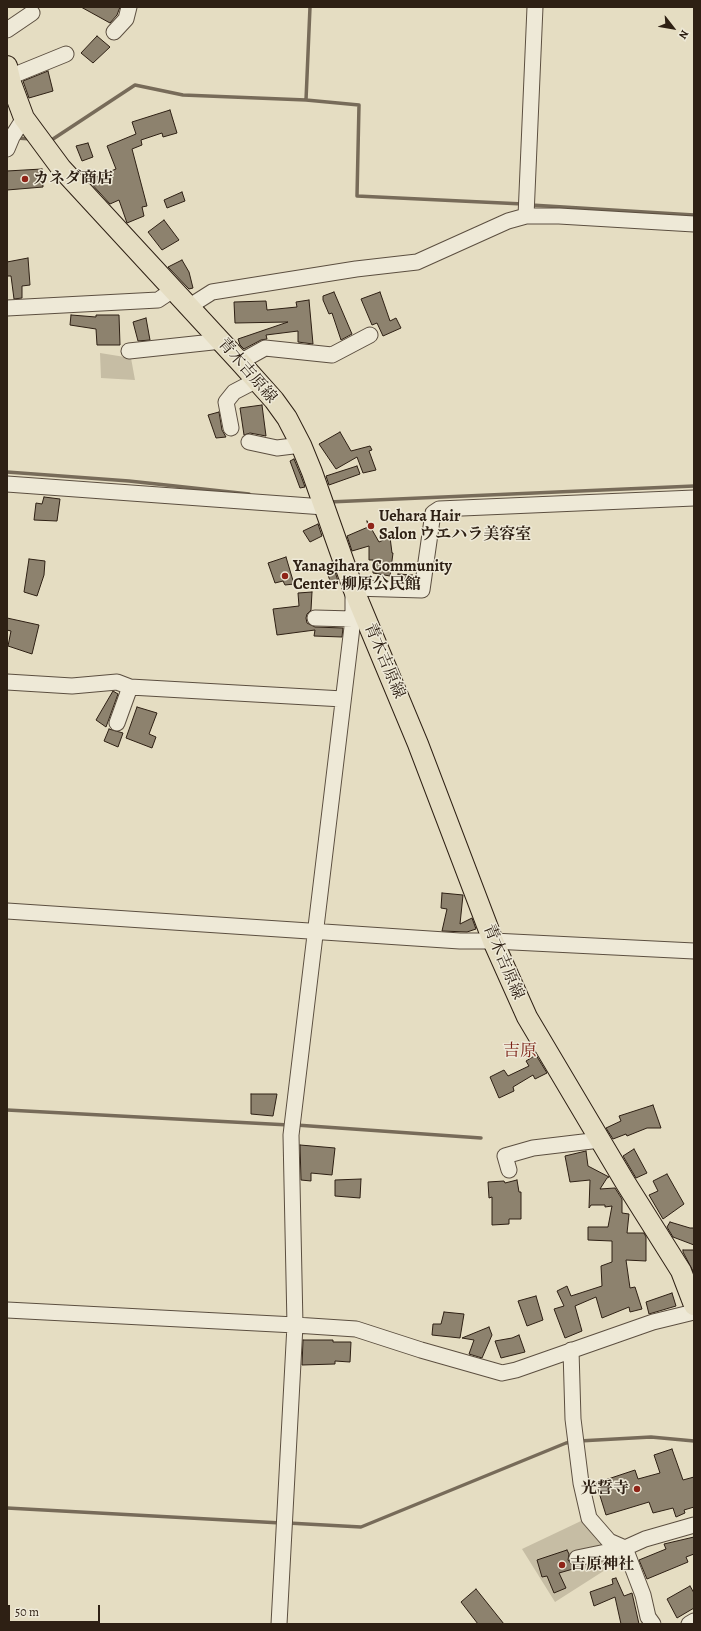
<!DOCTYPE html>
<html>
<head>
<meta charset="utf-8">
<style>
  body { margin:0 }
  #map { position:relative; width:701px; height:1631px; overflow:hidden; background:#e5ddc2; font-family:Alegreya,serif }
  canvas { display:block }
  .frame { position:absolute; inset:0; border:8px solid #2e2014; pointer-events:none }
  .north { position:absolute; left:653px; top:8px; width:40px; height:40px; -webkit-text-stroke:3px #eee9d7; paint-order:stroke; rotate:121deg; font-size:11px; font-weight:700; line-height:16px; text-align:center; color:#2e2014 }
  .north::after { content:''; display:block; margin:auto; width:14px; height:18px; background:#2e2014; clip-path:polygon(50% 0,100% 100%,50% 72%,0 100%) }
  .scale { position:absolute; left:8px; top:1605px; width:92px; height:18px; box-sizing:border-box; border:2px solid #2e2014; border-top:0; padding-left:5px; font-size:12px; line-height:14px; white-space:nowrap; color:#2e2014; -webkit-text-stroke:3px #eee9d7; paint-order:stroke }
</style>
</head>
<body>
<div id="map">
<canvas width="701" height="1631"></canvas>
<div class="frame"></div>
<div class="north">N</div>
<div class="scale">50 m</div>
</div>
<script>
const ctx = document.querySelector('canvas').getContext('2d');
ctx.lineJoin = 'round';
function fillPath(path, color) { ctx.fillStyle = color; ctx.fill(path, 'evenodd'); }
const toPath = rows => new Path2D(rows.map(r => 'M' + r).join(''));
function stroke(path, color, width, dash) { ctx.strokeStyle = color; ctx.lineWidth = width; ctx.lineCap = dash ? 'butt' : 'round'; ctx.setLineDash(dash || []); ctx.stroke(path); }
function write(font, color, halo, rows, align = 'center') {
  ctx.font = font + ' Alegreya,"Noto Serif JP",serif'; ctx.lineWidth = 3; ctx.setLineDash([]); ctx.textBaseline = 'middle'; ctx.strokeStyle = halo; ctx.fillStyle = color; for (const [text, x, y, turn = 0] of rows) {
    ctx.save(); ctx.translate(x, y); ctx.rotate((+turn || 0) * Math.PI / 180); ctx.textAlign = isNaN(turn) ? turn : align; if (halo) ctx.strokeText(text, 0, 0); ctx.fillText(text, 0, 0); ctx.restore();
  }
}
fillPath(toPath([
  [100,353,131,358,135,380,101,378],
  [586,1520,608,1544,613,1565,555,1602,522,1549,581,1521]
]), '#c6bda4');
stroke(toPath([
  [306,100,310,7],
  [16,138,32,139],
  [48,141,50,141,135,85,183,95,306,100,359,105,357,196,523,204],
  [531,205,694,215],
  [7,472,129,481,249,494],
  [329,502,694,486],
  [7,1110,289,1125],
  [296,1125,481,1138],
  [579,1441,651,1437,694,1441],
  [7,1508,281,1523],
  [288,1523,361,1527,566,1443,573,1442]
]), '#776b59', 3.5);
const building = toPath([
  [81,7,120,7,117,15,110,23,81,7],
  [97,36,110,47,93,63,81,53,97,36],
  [48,71,53,91,29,98,23,81,48,71],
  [170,110,177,133,163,137,162,133,141,140,142,145,132,149,147,206,142,207,144,216,127,223,119,200,110,204,88,180,116,169,107,146,136,134,132,122,170,110],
  [88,143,93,157,82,161,76,146,88,143],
  [42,169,43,187,7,190,7,171,42,169],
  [182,192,185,201,167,208,164,200,182,192],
  [164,220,179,240,162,250,148,232,164,220],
  [28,258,30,285,22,286,22,298,14,299,11,276,7,276,7,262,28,258],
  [182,260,189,272,193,288,189,289,168,267,182,260],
  [334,292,352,334,341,340,332,313,329,314,323,300,323,296,334,292],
  [380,292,390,321,396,318,401,328,383,336,377,323,372,325,361,299,380,292],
  [309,300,313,344,298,342,298,331,266,335,267,339,261,340,244,349,240,345,238,339,288,322,235,323,234,302,266,301,267,310,297,307,296,302,309,300],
  [71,315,96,317,96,315,119,315,120,345,97,345,96,329,70,325,71,315],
  [146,318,150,340,138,341,133,322,146,318],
  [262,405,266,436,250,433,244,435,240,408,262,405],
  [219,412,222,430,226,437,216,438,208,415,219,412],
  [340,432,351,451,370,446,372,450,369,451,376,470,363,473,357,457,336,469,319,444,340,432],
  [294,459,301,476,305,487,300,488,290,461,294,459],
  [357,466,360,474,329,485,326,476,357,466],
  [44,497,60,499,57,521,34,520,36,503,42,504,44,497],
  [367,521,379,542,390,537,392,553,393,553,390,576,373,573,373,560,369,560,369,546,352,551,347,536,368,527,367,521],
  [318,524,322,536,310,542,303,531,318,524],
  [286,557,294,584,285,585,283,581,275,583,268,563,286,557],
  [29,559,45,561,44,575,37,596,24,592,29,559],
  [332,562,338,581,331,583,324,565,332,562],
  [398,574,413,575,413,581,398,580,398,574],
  [312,592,311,610,307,614,306,618,307,623,315,627,343,628,342,637,314,636,315,630,277,635,273,609,299,606,298,593,312,592],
  [7,618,39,625,32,654,8,646,11,631,7,630,7,618],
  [113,691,118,694,106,727,96,720,113,691],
  [137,707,157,713,149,734,156,737,152,748,126,738,137,707],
  [109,729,123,733,118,747,104,741,109,729],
  [442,893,463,895,460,924,472,918,476,929,467,932,442,931,447,909,441,908,442,893],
  [536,1055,547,1073,535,1079,533,1075,513,1087,514,1091,499,1098,490,1077,504,1070,508,1076,529,1066,526,1061,536,1055],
  [251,1094,277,1094,273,1116,251,1114,251,1094],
  [653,1105,661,1128,647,1128,627,1136,626,1134,613,1139,606,1128,621,1121,619,1116,653,1105],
  [300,1145,335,1148,332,1175,311,1173,311,1181,301,1180,300,1145],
  [634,1149,647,1173,636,1178,623,1156,634,1149],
  [586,1151,588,1166,609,1177,607,1178,600,1189,615,1188,622,1199,622,1213,629,1214,627,1233,644,1233,646,1237,646,1261,626,1260,630,1288,635,1287,642,1309,630,1312,629,1307,602,1318,596,1297,575,1306,582,1331,565,1338,554,1309,564,1306,557,1291,567,1286,571,1296,602,1286,601,1266,612,1262,612,1241,588,1240,588,1227,608,1227,612,1206,605,1207,605,1205,591,1205,589,1208,590,1180,570,1182,565,1156,586,1151],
  [667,1174,684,1204,663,1219,649,1195,658,1191,653,1181,667,1174],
  [361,1179,360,1198,335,1196,335,1180,361,1179],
  [517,1180,519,1192,521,1192,521,1219,509,1219,509,1224,492,1225,492,1197,489,1198,488,1182,504,1181,505,1183,517,1180],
  [670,1222,690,1228,694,1228,694,1245,673,1237,667,1227,670,1222],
  [683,1250,694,1250,694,1273,683,1252,683,1250],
  [672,1293,676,1306,649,1314,646,1302,672,1293],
  [536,1296,543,1320,527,1326,518,1301,536,1296],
  [444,1312,464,1314,460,1338,432,1335,433,1324,441,1324,444,1312],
  [489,1327,492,1335,482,1358,469,1354,474,1340,462,1338,489,1327],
  [519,1335,525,1352,501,1358,495,1341,512,1338,519,1335],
  [303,1340,333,1340,333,1342,351,1342,350,1362,335,1361,335,1364,302,1365,303,1340],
  [672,1449,683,1480,694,1477,694,1507,684,1510,685,1513,676,1517,673,1508,653,1513,649,1502,606,1515,596,1483,635,1470,638,1479,660,1473,654,1455,672,1449],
  [694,1537,694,1554,686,1557,688,1562,647,1579,639,1560,666,1549,664,1544,694,1537],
  [567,1550,569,1554,568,1560,573,1566,573,1569,559,1573,566,1588,554,1593,547,1576,542,1577,537,1560,567,1550],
  [616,1578,624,1596,632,1593,639,1624,621,1624,615,1597,594,1606,590,1592,613,1584,612,1579,616,1578],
  [690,1586,694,1593,694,1608,677,1618,667,1599,690,1586],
  [476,1589,504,1624,478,1624,461,1602,476,1589]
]);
fillPath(building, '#8d826e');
stroke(building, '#2e2014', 1);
const minor = toPath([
  [7,30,32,13],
  [114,32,126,19,129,7],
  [7,78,66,54],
  [7,149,12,137,24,118],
  [526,216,535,7],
  [190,306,212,292,356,269,417,262,508,221,526,216,559,216,694,224],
  [7,308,158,300,173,290],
  [129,351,222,341],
  [240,362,265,348,332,355,370,335],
  [231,428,226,402,234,392,257,380],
  [249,442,277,448,301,445],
  [7,484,324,507],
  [315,618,353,619],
  [7,682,72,686,117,682,130,687,343,699],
  [117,723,130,687],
  [7,911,460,941,493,941,694,951],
  [509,1170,505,1156,533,1148,600,1140],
  [7,1310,295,1325,356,1329,421,1350,502,1373,516,1370,653,1322,694,1312],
  [571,1350,573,1419,581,1483,589,1518,609,1541,625,1548,645,1539,694,1525],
  [577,1558,625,1548,643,1595,648,1617,653,1624],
  [279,1624,295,1325,291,1135,353,619,353,588,422,590,433,513,439,509,694,498],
  [689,1624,694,1621]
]);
const major = toPath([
  [7,66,11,83,24,118,61,168,240,362,274,400,287,418,301,445,312,472,353,588,418,744,493,941,527,1017,625,1182,681,1271,694,1305]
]);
stroke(minor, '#5c4f40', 17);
stroke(major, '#2e2014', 22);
stroke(minor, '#eee9d7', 15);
stroke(major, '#e5ddc2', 20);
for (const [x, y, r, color] of [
  [25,179,4,"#8f2418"],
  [371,526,4,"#8f2418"],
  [285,576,4,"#8f2418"],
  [637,1489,4,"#8f2418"],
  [562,1565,4,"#8f2418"]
]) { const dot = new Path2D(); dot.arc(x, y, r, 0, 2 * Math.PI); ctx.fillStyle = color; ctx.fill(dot); stroke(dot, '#eee9d7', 1.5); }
write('bold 16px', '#2e2014', '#eee9d7', [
  ["カネダ商店",33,179],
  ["Uehara Hair",379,517],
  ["Salon ウエハラ美容室",379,535],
  ["Yanagihara Community",293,567],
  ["Center 柳原公民館",293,585],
  ["光誓寺",629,1489,"right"],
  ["吉原神社",570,1565]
], 'left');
write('16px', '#2e2014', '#eee9d7', [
  ["青木吉原線",247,371,49],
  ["青木吉原線",384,661,67],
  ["青木吉原線",503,962,67]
]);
write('17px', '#7a1f14', '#eee9d7', [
  ["吉原",520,1052]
]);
</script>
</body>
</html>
